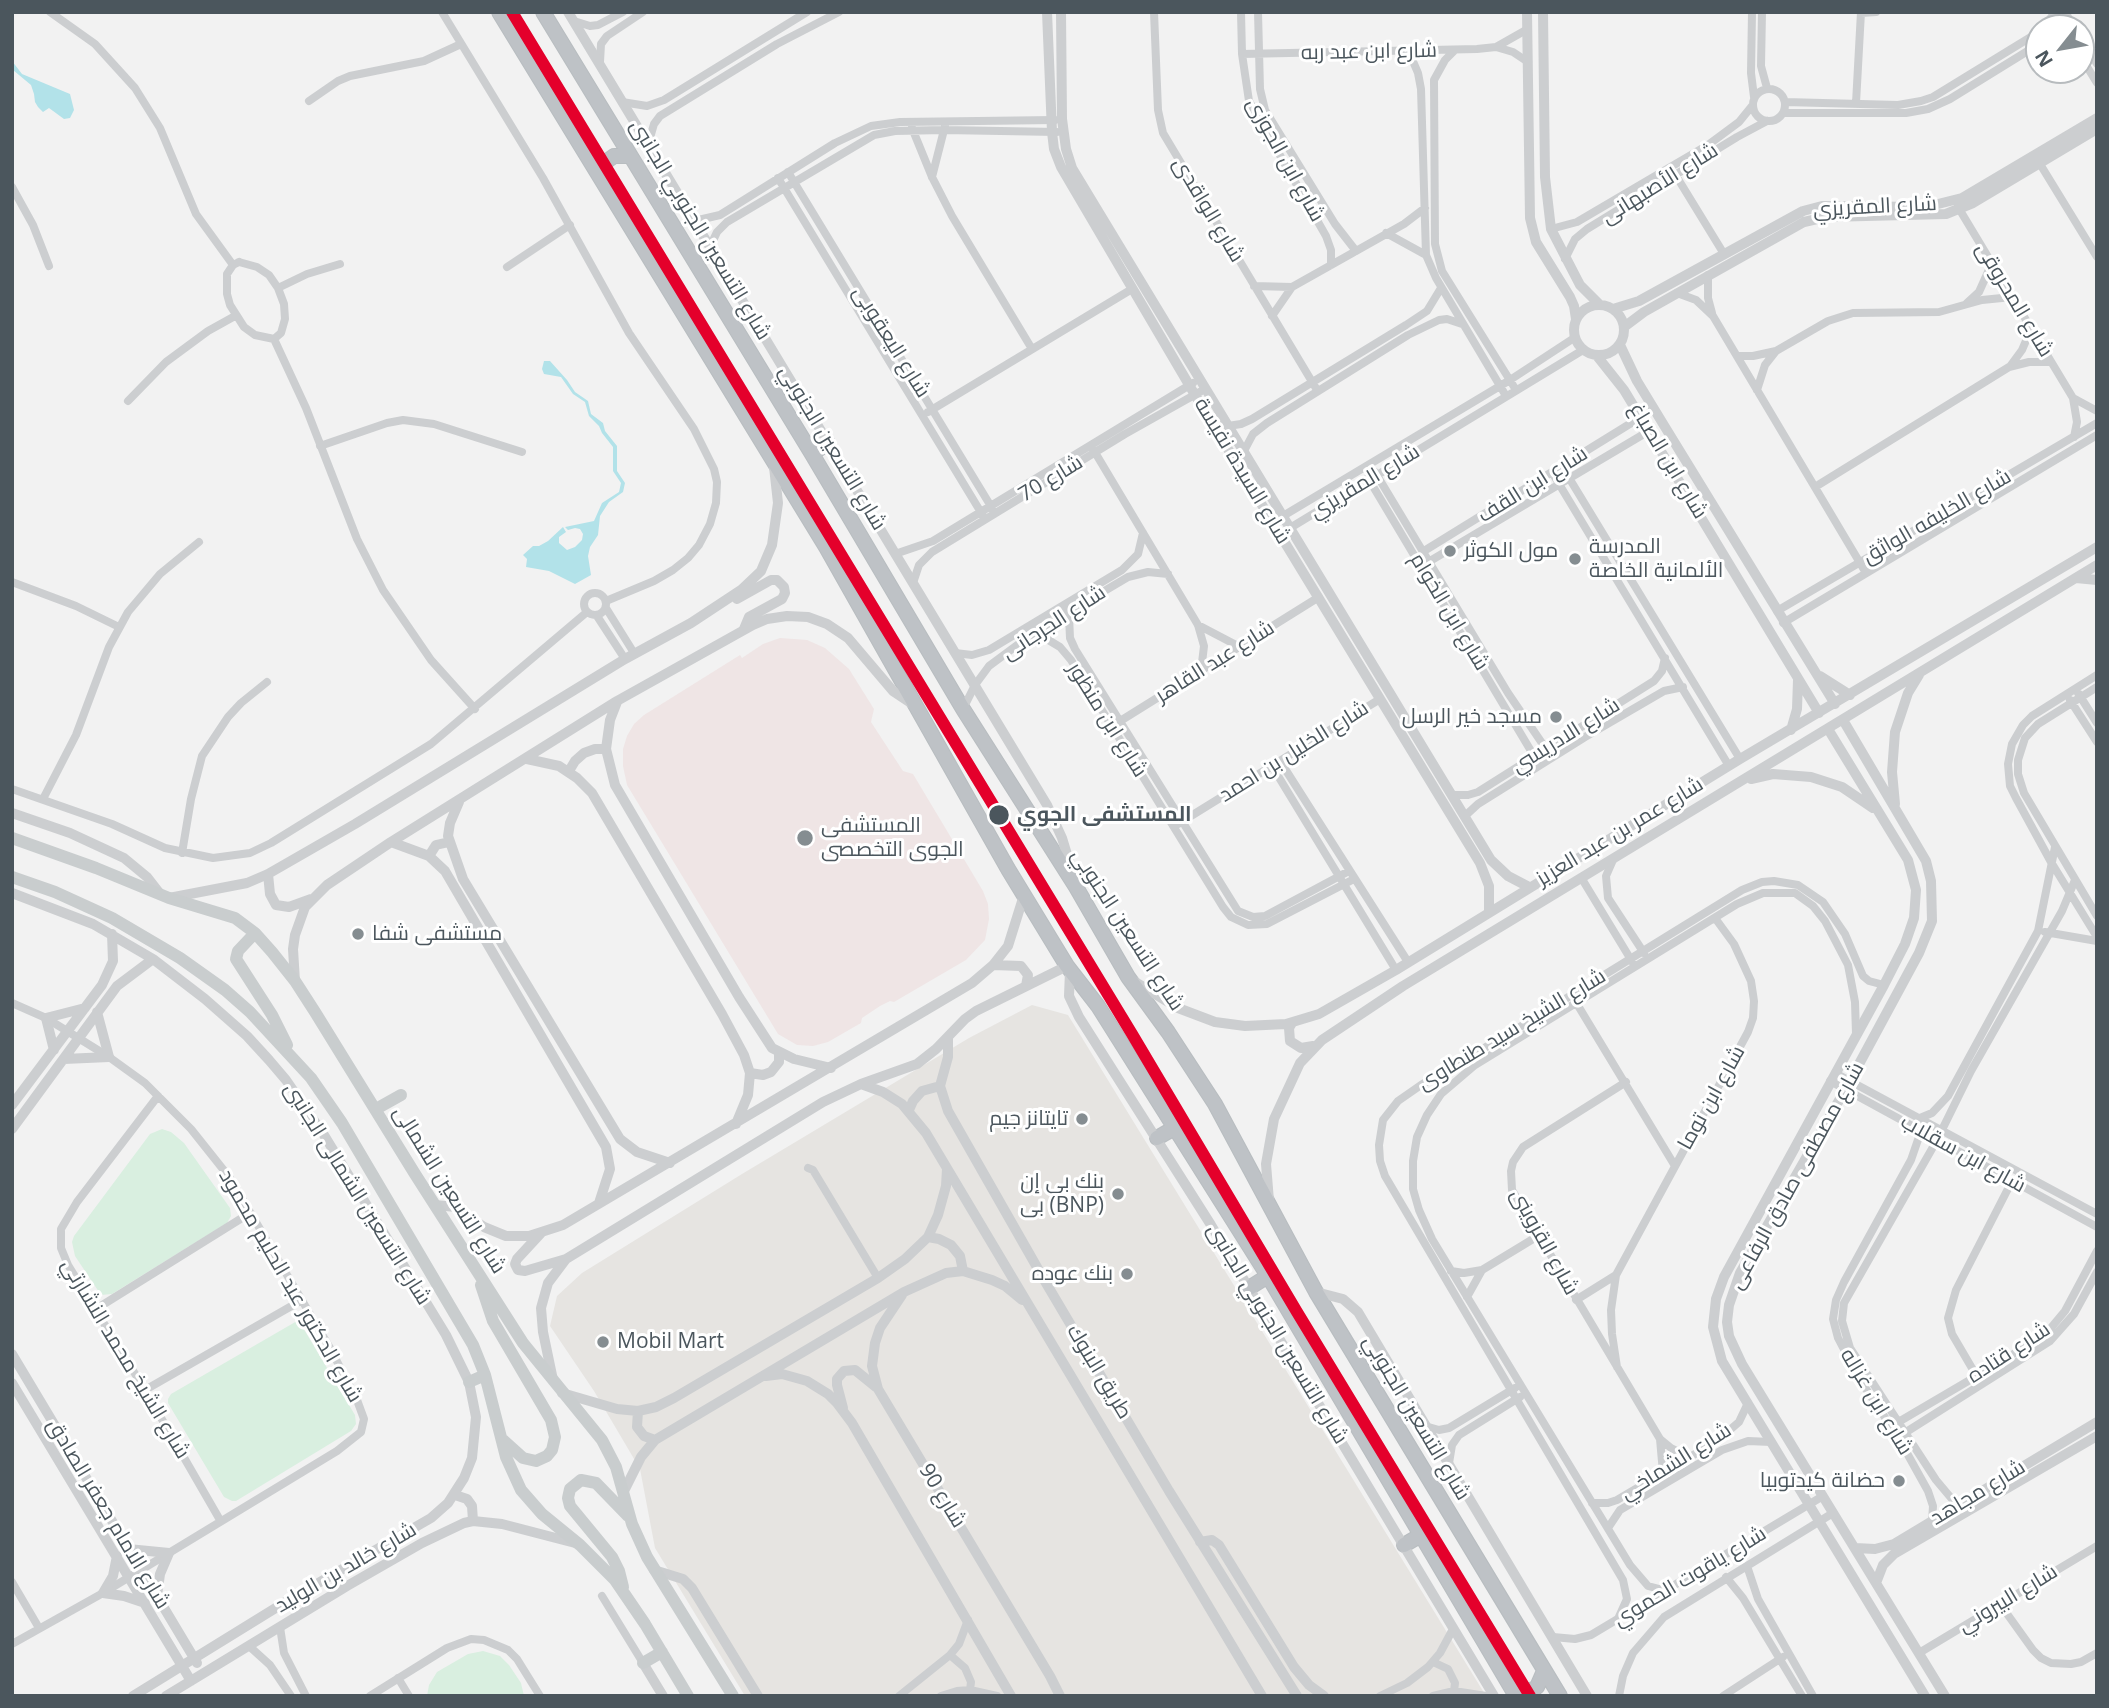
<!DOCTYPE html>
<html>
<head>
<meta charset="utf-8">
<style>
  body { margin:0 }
  #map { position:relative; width:2109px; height:1708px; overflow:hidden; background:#f2f2f2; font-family:"Open Sans",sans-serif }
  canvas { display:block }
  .frame { position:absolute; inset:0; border:14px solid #4b565d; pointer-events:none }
  .north { position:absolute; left:2025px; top:14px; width:70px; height:70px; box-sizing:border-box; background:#fff; border:2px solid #b7bbbe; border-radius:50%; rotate:239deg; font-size:19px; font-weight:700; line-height:28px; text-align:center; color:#4b565d }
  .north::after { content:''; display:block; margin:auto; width:24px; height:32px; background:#858d91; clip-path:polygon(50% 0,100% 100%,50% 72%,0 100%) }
</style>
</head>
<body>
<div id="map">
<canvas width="2109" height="1708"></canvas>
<div class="frame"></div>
<div class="north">N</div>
</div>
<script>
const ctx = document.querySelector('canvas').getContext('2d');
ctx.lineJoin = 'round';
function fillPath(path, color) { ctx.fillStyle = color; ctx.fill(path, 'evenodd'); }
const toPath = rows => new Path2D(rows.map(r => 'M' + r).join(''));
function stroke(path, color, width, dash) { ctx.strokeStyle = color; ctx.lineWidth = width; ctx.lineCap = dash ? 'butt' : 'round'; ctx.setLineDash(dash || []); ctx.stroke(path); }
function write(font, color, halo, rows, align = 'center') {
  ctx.font = font + ' "Open Sans",Cairo,sans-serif'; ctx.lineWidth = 6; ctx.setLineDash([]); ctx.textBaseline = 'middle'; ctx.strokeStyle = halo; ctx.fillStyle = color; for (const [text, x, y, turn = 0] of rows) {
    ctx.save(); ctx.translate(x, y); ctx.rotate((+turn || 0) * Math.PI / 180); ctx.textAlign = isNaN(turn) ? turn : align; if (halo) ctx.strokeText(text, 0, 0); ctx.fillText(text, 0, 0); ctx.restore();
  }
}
fillPath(toPath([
  [1032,1005,1068,1015,1486,1696,745,1696,655,1548,640,1469,594,1391,550,1326,557,1296,582,1273,742,1174,969,1038]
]), '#e6e4e1');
fillPath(toPath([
  [780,638,807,640,825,648,849,669,874,709,871,722,884,742,903,771,913,774,983,891,988,904,989,919,985,940,966,960,894,1002,890,1001,880,1006,862,1018,861,1023,828,1042,813,1046,797,1045,778,1034,627,785,623,766,623,749,627,736,634,724,644,715,740,655,742,658,763,644]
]), '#efe5e5');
fillPath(toPath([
  [162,1129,171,1132,184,1143,230,1208,231,1216,227,1223,112,1294,101,1295,75,1256,72,1242,74,1236,150,1134],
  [297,1321,305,1331,355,1415,356,1424,351,1431,236,1501,232,1501,224,1497,168,1403,168,1399,171,1394],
  [483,1651,500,1656,509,1665,521,1683,524,1696,427,1696,429,1685,437,1672,468,1654]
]), '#d9efe0');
fillPath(toPath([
  [12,61,22,74,70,94,74,110,70,118,64,119,49,108,43,112,38,107,35,102,34,94,31,85,13,70],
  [544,361,550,361,567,380,575,392,588,401,591,414,603,423,605,431,617,446,617,471,625,483,623,492,609,502,600,516,598,535,590,547,588,556,591,575,575,584,549,571,526,567,527,559,523,555,533,546,539,546,548,541,563,527,566,532,559,537,559,543,567,550,575,547,582,540,583,534,580,529,575,528,568,530,565,527,594,521,602,503,619,492,621,483,613,471,613,447,602,433,599,426,589,416,585,402,573,394,561,377,544,374,542,369]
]), '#b2e2e9');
const highway = toPath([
  [499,12,826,547,1008,869,1067,966,1098,1006,1268,1276,1516,1696],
  [543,12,812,454,963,709,1076,887,1128,977,1168,1032,1215,1104,1316,1292,1560,1696],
  [599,174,607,161,614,156,630,156],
  [812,454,828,443],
  [1157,1138,1176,1127],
  [1249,1288,1268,1276],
  [1404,1545,1421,1535],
  [1520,1696,1537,1687,1544,1671]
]);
stroke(highway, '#b8bdc0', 16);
stroke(toPath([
  [50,12,95,44,135,88,160,128,196,214,233,265],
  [442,12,543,178,629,333,694,429,714,469,717,482,716,503,710,524,699,545,688,558,673,570,654,581,606,601],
  [1154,12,1158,110,1163,133,1317,390],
  [1241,12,1242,54,1249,101,1326,236,1331,250,1331,265],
  [1258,12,1260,89,1265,110,1335,224,1356,251],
  [1752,12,1751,73,1754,97],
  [1762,12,1761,66,1767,88],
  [2054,12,2063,28],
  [2065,12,2075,28],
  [1861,13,1876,12],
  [574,21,590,26,598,25,623,12],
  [2044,28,2054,13],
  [2081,38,2097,64],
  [1496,47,1513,52,1528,62],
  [1454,51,1445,60,1434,80,1435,244,1442,271,1516,390],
  [1409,52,1418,73,1421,89,1426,255,1436,278,1506,396],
  [1242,54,1477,49,1496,47,1526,30],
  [2081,57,2097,83],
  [600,62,601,44,607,36,643,12],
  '1753 105a16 16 0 1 1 32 0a16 16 0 1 1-32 0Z',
  [309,101,338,81,350,76,424,61,461,44],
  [622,102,647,106,664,100,807,12],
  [1785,102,1898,105,1921,101,1933,97,2039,32],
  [1856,103,1861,12],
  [1783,113,1906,113,1928,109,1950,99,2039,44],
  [912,128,932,177,952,216,1032,349],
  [648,145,654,124,660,116,777,44,839,12],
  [2040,164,2097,257],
  [788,172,995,513],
  [1675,174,1724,254],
  [932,177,945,126],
  [778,178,985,519],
  [12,187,33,225,49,266],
  [1958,207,2073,398,2077,422,2074,437],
  [694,221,720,215,835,143,871,126,900,122,1055,120],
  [1551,229,1577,222,1708,145,1739,122,1752,106],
  [1386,233,1426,255],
  [710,247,717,232,727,222,874,135,895,131,944,130,1057,132],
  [1565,259,1575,239,1587,229,1737,137,1767,121],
  [239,262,257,267,269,275,278,288,284,304,285,319,281,333,274,339,255,335,244,327,230,305,227,294,227,274,233,265,239,262],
  [507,267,570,225],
  [1708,275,1708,298,1712,313],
  [1254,286,1292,287],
  [278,288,307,274,340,264],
  [1677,293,1696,300,1713,316,1866,573],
  [1967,303,1979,292,1992,263],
  [1272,316,1292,287,1404,224,1425,208],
  [274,339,306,408,357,539,383,590,431,660,475,709],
  [1737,356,1753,356,1776,351,1828,321,1853,313,1939,312,1982,300,2012,297],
  [2011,365,2022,350,2031,329],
  [1757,390,1765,365,1776,351],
  [2073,398,2097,411],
  [128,401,166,362,208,331,235,316],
  [928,412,1132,289],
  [1228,426,1241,424,1252,419,1406,325,1427,311,1441,288],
  [320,446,387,423,403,420,434,424,522,452],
  [1093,449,1198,625,1204,646,1201,671],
  [1244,451,1253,434,1267,423,1408,335,1439,320,1447,319,1462,324],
  [1563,468,1740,759],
  [1375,472,1508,693,1546,749],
  [1553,474,1729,766],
  [1368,478,1534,756],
  [1815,487,2009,367,2029,362,2051,362],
  [1283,516,1510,380,1574,338],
  [1290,528,1583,350],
  [1424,551,1641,417],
  [895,554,933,541,1193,383],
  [1430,561,1649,431],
  [12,582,76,606,119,627],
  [913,583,919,565,932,552,1125,434,1205,389],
  '584 604a11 11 0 1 1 22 0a11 11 0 1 1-22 0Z',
  [1064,605,1069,616,1070,638,1075,649,1238,911,1253,917,1265,916,1349,871],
  [606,608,634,653],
  [1777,611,2097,423],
  [597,616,625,659],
  [1783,623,2097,435],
  [1198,625,1240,647],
  [1035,632,1060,647,1071,660,1223,907,1231,917,1248,925,1267,924,1354,879],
  [955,653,972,655,989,650,1122,570,1138,554,1143,533],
  [2097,675,2032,716,2023,725,2012,744,2008,764,2010,786,2016,798,2051,862,2097,937],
  [2097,687,2038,724,2025,738,2018,760,2018,774,2024,793,2097,916],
  [2078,693,2097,723],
  [2070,700,2097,742],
  [963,709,975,685,989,666,1035,632,1128,577,1148,572,1168,574],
  [1117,723,1319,597],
  [1280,761,1408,962],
  [1272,766,1396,970],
  [12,789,112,824,165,848,213,858,250,853,271,843,431,744,587,612],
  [1453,795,1468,795,1478,792,1654,681,1662,671,1665,658],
  [43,799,76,735,109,647,128,612,160,574,199,542],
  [1465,816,1478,804,1585,737,1664,691,1683,687],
  [1178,824,1380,699],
  [182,853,191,799,202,756,228,717,241,703,267,682],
  [1613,860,1606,876,1608,898,1644,953],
  [1582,879,1633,963],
  [2045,932,2097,941],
  [12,1003,46,1018,109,1057,145,1083,191,1129,230,1178,330,1348,357,1400,364,1419,361,1432,337,1451,103,1593,12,1644],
  [1577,1004,1675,1166],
  [1835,1073,2097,1214],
  [1830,1081,2097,1227],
  [1626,1082,1523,1147,1513,1162,1511,1171,1512,1190,1660,1439,1671,1448,1689,1457],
  [158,1096,77,1202,61,1229,61,1248,68,1265,145,1390,220,1520],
  [1920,1118,1932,1113,1948,1096,2038,931,2055,847],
  [1921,1131,1911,1160,1844,1282,1836,1300,1833,1319,1838,1338,1860,1380,1898,1437,1928,1491,1933,1506,1932,1521],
  [808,1168,813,1170,878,1278],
  [1451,1271,1464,1273,1482,1270,1538,1236],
  [1467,1297,1482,1270],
  [1576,1300,1616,1275],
  [96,1309,250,1213],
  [1617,1367,1612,1334,1611,1310,1616,1275,1748,1032,1753,1018,1754,1001,1751,981,1734,944,1715,918],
  [1976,1375,1952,1334,1948,1318,1956,1290,2012,1181],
  [145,1390,302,1300],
  [1895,1424,2009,1357,2050,1329,2065,1311,2097,1251],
  [1425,1426,1439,1430,1449,1428,1515,1388],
  [1903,1434,2050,1341,2074,1314,2097,1272],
  [1660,1439,1663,1473],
  [1449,1463,1452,1445,1459,1435,1520,1397],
  [1592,1503,1608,1503,1617,1500,1717,1441,1739,1422,1748,1403],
  [1957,1505,1936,1480,1850,1348,1842,1321,1844,1303,1937,1140,1971,1071,2062,911,2075,880],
  [1608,1528,1620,1510,1722,1450,1748,1441,1771,1442],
  [1747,1566,1758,1599,1813,1696],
  [1726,1577,1743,1598,1802,1696],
  [12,1582,39,1628],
  [1667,1591,1648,1586,1630,1565,1432,1239,1419,1210,1413,1189,1413,1161,1417,1137,1427,1115,1441,1094,1475,1065,1737,904,1763,893,1795,893,1813,906,1825,921,1848,965,1855,1002,1856,1034],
  [602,1596,643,1663],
  [2000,1604,2033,1650,2041,1658,2051,1663,2071,1664,2081,1662,2097,1653],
  [1618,1619,1627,1599,1623,1580,1385,1176,1380,1161,1379,1145,1383,1120,1398,1101,1421,1085,1515,1030,1742,890,1762,882,1774,881,1798,885,1823,902,1845,934,1863,976,1869,981,1884,985],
  [280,1627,284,1653,306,1696],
  [1553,1637,1575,1639,1591,1635,1823,1496],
  [249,1646,270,1665,291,1696],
  [1919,1653,2097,1546],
  [950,1655,965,1668,971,1682,970,1690],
  [1433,1662,1448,1669,1455,1683,1454,1691],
  [398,1678,409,1696],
  [370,1696,447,1648,471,1639,484,1640,508,1650,517,1659,540,1696],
  [899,1696,950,1655,959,1644,968,1620],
  [941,1696,957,1691,970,1690,997,1696],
  [1380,1696,1407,1683,1428,1667,1440,1653,1453,1629],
  [1433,1696,1454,1691,1486,1696],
  [1619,1696,1623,1676,1633,1653,1664,1617,1833,1513],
  [1723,1696,1783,1657]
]), '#ccced0', 8);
stroke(toPath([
  [568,12,1047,805,1062,838,1075,881],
  [1047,12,1052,132,1054,149,1061,167,1195,395,1480,863,1489,886,1489,912],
  [1061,12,1062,119,1066,149,1072,168,1491,860,1508,876,1529,887],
  [1527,12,1530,218,1536,242,1570,297,1574,306,1576,319],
  [1543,12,1545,177,1551,229,1580,285,1600,305],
  '1574 330a25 25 0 1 1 50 0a25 25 0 1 1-50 0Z',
  [1613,309,1639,301,1803,211,1822,206,1926,207,1962,198,2097,118],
  [1624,327,1644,312,1804,222,1826,217,1946,214,1973,203,2097,129],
  [1620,345,1637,381,1665,427,1835,704],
  [1597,356,1624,390,1819,713],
  [2076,578,2097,580],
  [737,599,771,580,777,580,784,587,785,593,782,599,749,617,744,629],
  [1820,676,1850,695],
  [617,702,610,720,606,749,615,785,739,997,772,1048,794,1059,831,1068],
  [1843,720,1926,861,1931,881,1932,921,1919,953,1845,1090,1740,1273,1729,1305,1727,1322,1729,1336,1742,1364,1945,1696],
  [1828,729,1908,860,1916,890,1914,918,1905,944,1884,985,1724,1277,1716,1299,1713,1327,1722,1361,1925,1696],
  [1791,730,1797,709,1798,680],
  [527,759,559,766,577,778,592,793,722,1014,744,1055,750,1073,748,1095,736,1124],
  [569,771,575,761,584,753,595,749,606,749],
  [1751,779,1773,774,1811,777,1842,787,1873,808],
  [459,802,450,823,448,836,463,879,620,1139,637,1152,670,1163],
  [1895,804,1892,772,1895,732,1908,693,1919,675],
  [12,813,70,833,124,858,147,877,161,895],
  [391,842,429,856,445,871,606,1147,610,1169,599,1203],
  [429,856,436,845,449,842],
  [268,874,270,894,276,905,289,907,311,899],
  [12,893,93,924,153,959,205,999,247,1036,269,1060,286,1080,324,1135,446,1335,469,1382,476,1417,472,1458,464,1478,448,1503,431,1518,287,1601,133,1696],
  [169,898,247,883,268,874,355,824,625,659,691,623,741,590,761,571,772,545,778,503,774,467],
  [993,965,1021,966,1028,975,1026,986],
  [1070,971,1069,996,1079,1017,1211,1225,1494,1696],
  [1132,980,1178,1008,1215,1022,1245,1026,1286,1024,1319,1014,1396,970,1740,759,2097,547],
  [295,981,293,949,295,935,305,907,327,885,391,842,617,701,753,625,767,619,787,616,808,617,827,624,848,638,893,691,914,705],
  [1292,1023,1289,1028,1290,1041,1301,1048,1313,1046],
  [948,1037,948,1057,940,1086,948,1111,1046,1283,1169,1491,1297,1696],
  [54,1050,46,1018,85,1008],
  [64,1059,109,1057,97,1012],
  [750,1073,763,1075,771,1072,779,1062,779,1053],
  [861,1084,883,1092,902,1104,926,1133,1262,1696],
  [12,1105,102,985,113,961,112,934],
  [909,1110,913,1101,922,1091,940,1086],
  [12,1129,117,986,153,959],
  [1269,1201,1266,1164,1274,1119,1300,1063,1322,1040,1403,986,2097,565],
  [435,1205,456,1207,484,1227,506,1236,529,1236,563,1225,972,983,993,965,1008,946,1024,895],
  [541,1233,517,1259,515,1264,518,1270,525,1271,566,1259],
  [928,1237,939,1239,951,1245,960,1256,963,1271],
  [1316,1292,1343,1299,1358,1312,1587,1696],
  [902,1295,880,1328,875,1343,872,1366,878,1389,1050,1676,1060,1696],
  [12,1354,197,1663],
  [766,1376,782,1374,807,1381,828,1394,837,1403,852,1423,1011,1696],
  [553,1380,543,1332,541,1308,548,1283,566,1259,823,1102,861,1084,917,1064,936,1049,965,1019,976,1011,1067,966],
  [12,1383,191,1681],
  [562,1393,617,1409,638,1411,656,1407,674,1398,878,1278,905,1259,928,1237,938,1215,946,1186,947,1169],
  [843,1408,837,1385,837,1379,844,1371,855,1370,876,1387],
  [638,1411,637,1427,644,1436,655,1440],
  [624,1491,641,1457,655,1440,904,1292,946,1273,963,1271,992,1280,1005,1286,1022,1300],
  [455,1495,467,1499,472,1506,473,1521],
  [1200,1542,1212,1540,1219,1545,1294,1667,1309,1685,1324,1696],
  [1855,1548,1875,1549,1894,1544,2097,1422],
  [128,1549,169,1553],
  [117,1556,113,1576,103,1593,124,1596,145,1603],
  [654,1570,683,1579,692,1588,758,1696],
  [1876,1583,1883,1565,1894,1554,2097,1436],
  [157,1596,160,1574,169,1553],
  [643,1663,663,1696],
  [166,1696,347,1586,422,1543,464,1523,473,1521,502,1524,579,1544]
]), '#ccced0', 10);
stroke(toPath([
  [12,838,96,868,169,898,235,918,255,933,272,952,295,981,315,1012,415,1174,523,1343,602,1440,616,1467,632,1524,647,1557,733,1696],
  [12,877,55,892,112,918,180,958,225,990,250,1012,311,1078,342,1123,473,1345,485,1375,506,1457,521,1490,542,1514,580,1545,615,1580,645,1624,688,1696],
  [255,933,238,951,236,959,272,1015,287,1045],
  [376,1109,401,1095],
  [481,1285,493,1321,551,1420,555,1437,552,1450,547,1456,536,1461,523,1458,503,1440],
  [469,1382,485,1375],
  [623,1587,619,1571,612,1557,570,1506,568,1498,570,1489,581,1480,596,1483,628,1516],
  [643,1663,662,1652]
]), '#c9cdce', 12);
stroke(highway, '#bec2c6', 14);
stroke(toPath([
  [512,12,1132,1034,1297,1312,1530,1696]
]), '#e4002b', 12);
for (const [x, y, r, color] of [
  [1450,551,7,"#858d91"],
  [1575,559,7,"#858d91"],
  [1556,717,7,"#858d91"],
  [999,815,11,"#4b565d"],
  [805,838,9,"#858d91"],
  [358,934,7,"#858d91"],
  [1082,1119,7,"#858d91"],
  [1118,1194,7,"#858d91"],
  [1127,1274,7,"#858d91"],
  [603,1342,7,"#858d91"],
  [1899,1481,7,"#858d91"]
]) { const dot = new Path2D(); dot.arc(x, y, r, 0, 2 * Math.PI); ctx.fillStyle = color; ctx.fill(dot); stroke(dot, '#fff', 2.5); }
write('21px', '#4b565d', '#fff', [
  ["شارع ابن عبد ربه",1369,52,-1],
  ["شارع ابن الجوزى",1285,160,61],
  ["شارع الأصبهانى",1660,184,-32],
  ["شارع المقريزي",1875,207,-3],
  ["شارع الواقدى",1208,210,59],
  ["شارع التسعين الجنوبي الجانبى",700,230,59],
  ["شارع المحروقى",2014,300,59],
  ["شارع اليعقوبى",891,342,58],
  ["شارع التسعين الجنوبي",832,448,59],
  ["شارع ابن الصباغ",1668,461,59],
  ["شارع السيدة نفيسة",1242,471,59],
  ["شارع 70",1051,479,-31],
  ["شارع المقريزي",1365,482,-31],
  ["شارع ابن القف",1533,485,-32],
  ["شارع الخليفه الواثق",1937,517,-30],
  ["شارع ابن الخوام",1449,612,59],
  ["شارع الجرجانى",1054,623,-33],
  ["شارع عبد القاهر",1215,662,-32],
  ["شارع ابن منظور",1107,720,58],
  ["شارع الادريسي",1566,736,-32],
  ["شارع الخليل بن احمد",1294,752,-32],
  ["شارع عمر بن عبد العزيز",1620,832,-31],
  ["شارع التسعين الجنوبي",1127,930,57],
  ["شارع الشيخ سيد طنطاوى",1512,1030,-31],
  ["شارع ابن توما",1712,1098,-61],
  ["شارع ابن سقلاب",1963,1154,29],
  ["شارع مصطفى صادق الرفاعى",1797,1176,-61],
  ["شارع التسعين الشمالى",449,1190,58],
  ["شارع التسعين الشمالى الجانبى",357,1194,58],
  ["شارع القزوينى",1544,1242,61],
  ["شارع الدكتور عبد الحليم محمود",290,1286,60],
  ["شارع التسعين الجنوبي الجانبى",1277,1334,59],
  ["شارع قتاده",2009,1353,-33],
  ["شارع الشيخ محمد النشارتي",125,1359,59],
  ["طريق البنوك",1099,1372,59],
  ["شارع ابن غزاله",1876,1402,59],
  ["شارع التسعين الجنوبي",1416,1418,59],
  ["شارع الشماخي",1676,1462,-32],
  ["شارع مجاهد",1978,1493,-31],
  ["شارع 90",942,1496,59],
  ["شارع الامام جعفر الصادق",108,1514,59],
  ["شارع خالد بن الوليد",346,1568,-30],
  ["شارع ياقوت الحموي",1690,1577,-31],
  ["شارع البيروني",2008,1599,-31]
]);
write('21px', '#4b565d', '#fff', [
  ["المدرسة",1589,547],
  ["الألمانية الخاصة",1589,571],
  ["مول الكوثر",1464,551],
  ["مسجد خير الرسل",1542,717,"right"],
  ["المستشفى",821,826],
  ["الجوى التخصصى",821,850],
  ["مستشفى شفا",372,934],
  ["تايتانز جيم",1068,1119,"right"],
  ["بنك بى إن",1104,1182,"right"],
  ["بى (BNP)",1104,1206,"right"],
  ["بنك عوده",1113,1274,"right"],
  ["Mobil Mart",617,1342],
  ["حضانة كيدتوبيا",1885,1481,"right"]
], 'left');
write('bold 21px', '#4b565d', '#fff', [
  ["المستشفى الجوي",1017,815]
], 'left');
</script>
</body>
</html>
